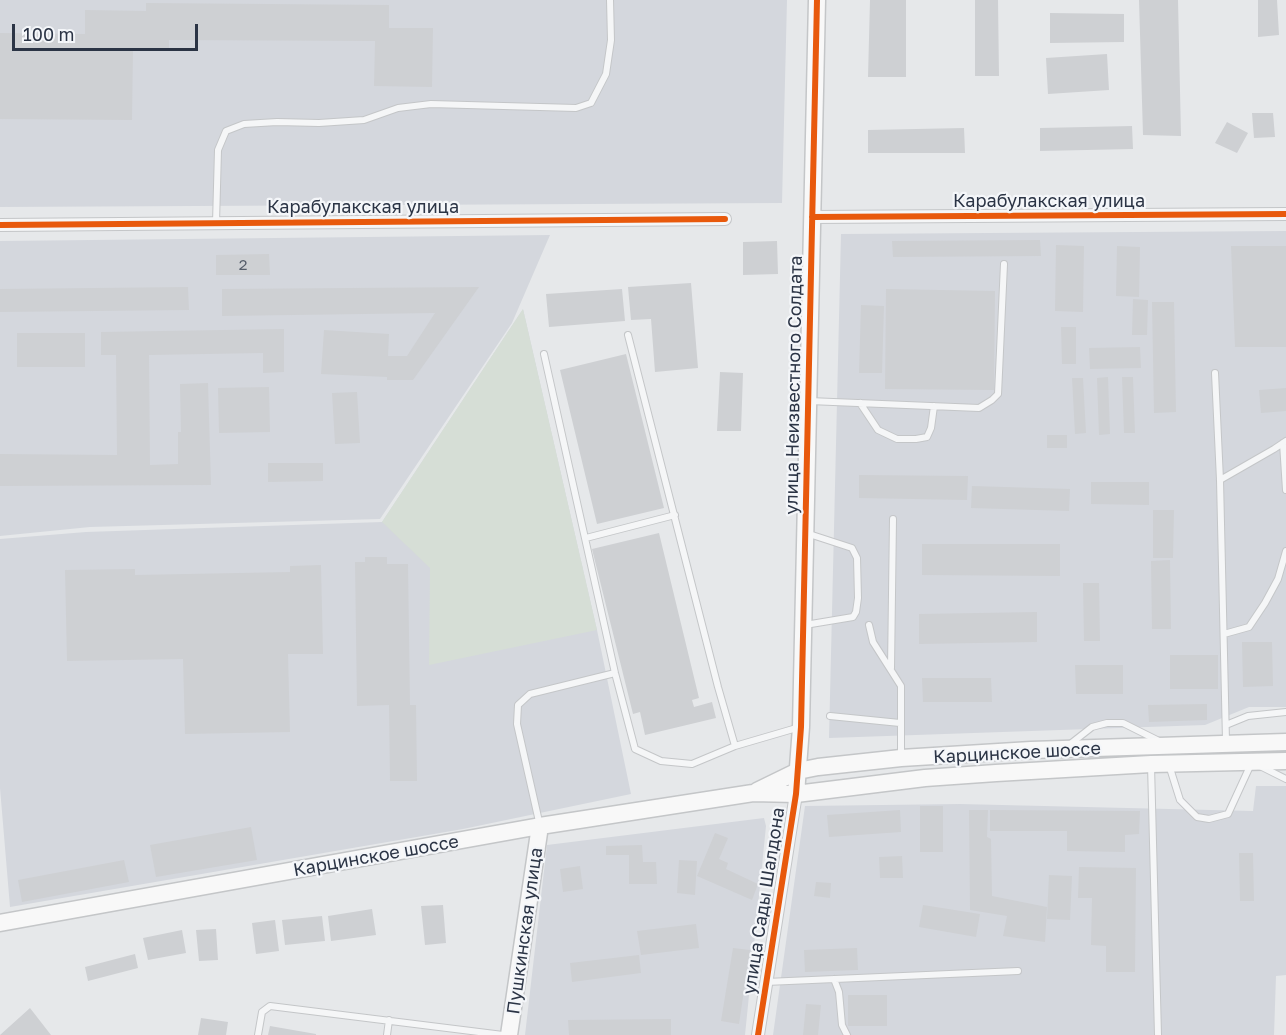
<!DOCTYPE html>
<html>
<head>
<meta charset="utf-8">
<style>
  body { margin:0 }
  #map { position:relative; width:1286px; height:1035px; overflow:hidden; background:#e6e8ea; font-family:"Golos Text",sans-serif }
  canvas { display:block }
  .scale { position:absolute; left:12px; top:24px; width:186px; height:27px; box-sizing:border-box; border:3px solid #2b3445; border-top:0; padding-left:8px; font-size:18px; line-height:21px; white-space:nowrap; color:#2b3445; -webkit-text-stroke:4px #f4f6f9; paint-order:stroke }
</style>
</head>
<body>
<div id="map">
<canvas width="1286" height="1035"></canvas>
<div class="scale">100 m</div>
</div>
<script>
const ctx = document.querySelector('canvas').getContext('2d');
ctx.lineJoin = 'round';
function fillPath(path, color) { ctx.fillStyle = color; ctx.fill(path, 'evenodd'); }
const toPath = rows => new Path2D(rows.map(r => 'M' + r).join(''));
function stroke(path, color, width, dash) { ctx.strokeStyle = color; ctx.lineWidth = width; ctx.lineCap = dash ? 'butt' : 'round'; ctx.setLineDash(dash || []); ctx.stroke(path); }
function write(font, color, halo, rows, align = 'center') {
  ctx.font = font + ' "Golos Text",sans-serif'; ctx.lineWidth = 4.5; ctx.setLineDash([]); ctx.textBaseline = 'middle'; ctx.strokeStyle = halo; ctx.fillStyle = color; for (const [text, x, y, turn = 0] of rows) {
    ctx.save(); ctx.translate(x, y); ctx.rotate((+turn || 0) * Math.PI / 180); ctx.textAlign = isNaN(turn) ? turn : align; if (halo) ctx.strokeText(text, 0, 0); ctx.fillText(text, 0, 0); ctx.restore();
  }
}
fillPath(toPath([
  [0,0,787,0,782,203,0,207],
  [1286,231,1286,707,1249,707,1205,725,829,738,841,234],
  [550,235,512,323,380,519,90,527,0,536,0,241],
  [523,309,597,630,631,794,463,829,10,907,0,788,0,539,86,532,382,522],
  [1256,786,1286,786,1286,975,1276,976,1274,1035,773,1035,805,806,960,804,1253,811],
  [764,818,766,826,745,1035,525,1035,547,845]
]), '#d4d7dd');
fillPath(toPath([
  [523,309,597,630,429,665,430,568,382,522]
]), '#d6ded6');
fillPath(toPath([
  [870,0,906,0,906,77,868,77],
  [975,0,998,0,999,76,975,76],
  [1139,0,1178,0,1181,136,1143,135],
  [1258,0,1277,0,1279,35,1258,37],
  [146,3,389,5,389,28,433,28,432,87,374,86,375,41,169,40,169,49,133,48,132,120,0,119,0,33,85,34,85,10,146,11],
  [1050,13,1124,14,1124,42,1050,43],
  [1107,54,1109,90,1048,94,1046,58],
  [1252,113,1273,113,1275,137,1254,138],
  [1227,122,1248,133,1237,153,1215,143],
  [1132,126,1133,149,1040,151,1040,128],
  [964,128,965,153,868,153,868,130],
  [1040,240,1041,256,893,257,892,241],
  [777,241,778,274,743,275,743,242],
  [1056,245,1084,246,1083,312,1055,311],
  [1117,246,1140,247,1139,297,1116,296],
  [1231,246,1286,246,1286,347,1235,347],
  [269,254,270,275,216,275,216,255],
  [691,283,698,368,655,372,651,319,631,320,628,287],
  [188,287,189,310,0,312,0,289],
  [479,287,413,380,387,380,387,377,321,374,324,330,389,334,388,356,407,356,435,313,222,316,222,289],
  [622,289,625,321,549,327,546,294],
  [886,289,995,291,994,390,885,389],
  [1133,299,1148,300,1147,335,1132,335],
  [1152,302,1174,302,1176,412,1154,413],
  [861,305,884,306,882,373,859,373],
  [1061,327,1076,327,1076,364,1062,364],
  [284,329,284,372,263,373,263,353,149,355,150,465,178,464,178,432,181,432,180,384,208,383,211,485,0,486,0,454,117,455,116,355,101,355,101,332],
  [17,333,85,333,85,367,17,367],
  [1140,347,1141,368,1090,369,1089,348],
  [626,354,664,508,597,524,560,370],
  [720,372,743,373,741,431,717,431],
  [1108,377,1110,434,1099,435,1097,378],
  [1122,377,1133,377,1135,433,1124,433],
  [1072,378,1083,378,1086,433,1075,434],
  [269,387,270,432,219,433,218,388],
  [1286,388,1286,411,1261,413,1259,390],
  [357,392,360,443,335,444,332,393],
  [1047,435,1067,435,1067,448,1047,448],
  [268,463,323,463,323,481,268,482],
  [859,475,968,476,967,500,859,498],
  [1091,482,1149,482,1149,505,1091,504],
  [972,486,1070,489,1069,511,971,508],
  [1153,510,1174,510,1173,558,1153,558],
  [659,533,699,698,692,700,694,707,712,702,716,718,645,735,640,712,633,714,592,549],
  [922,544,1060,544,1060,576,922,575],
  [365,557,387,557,387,564,408,564,410,705,416,705,417,781,390,781,389,705,357,706,355,562,365,562],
  [1170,560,1171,629,1152,629,1151,561],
  [321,565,323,654,288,654,290,732,185,734,183,659,67,661,65,570,135,569,135,575,290,572,290,566],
  [1083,583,1099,583,1100,641,1084,641],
  [1037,612,1037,642,919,644,919,614],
  [1242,642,1272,642,1273,686,1243,687],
  [1170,655,1218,655,1218,689,1170,689],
  [1075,665,1123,665,1123,694,1076,694],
  [922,678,991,678,992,702,923,702],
  [1207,704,1207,720,1149,722,1148,705],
  [920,806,943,806,943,852,920,852],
  [900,810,901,832,829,837,827,815],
  [969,810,988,810,987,837,991,839,992,896,1047,907,1045,942,1003,936,1007,916,970,910],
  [990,810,1140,811,1139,834,1125,835,1125,852,1067,851,1067,831,990,831],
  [251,827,257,860,156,877,150,845],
  [715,833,728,838,719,859,728,863,726,869,758,884,752,900,697,876],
  [642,845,643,862,656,862,657,884,629,884,629,855,606,855,606,846],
  [1239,853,1253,853,1254,901,1240,901],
  [902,856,903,878,880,878,879,857],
  [124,860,129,882,22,902,18,880],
  [679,860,697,861,695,895,677,893],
  [580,866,583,889,563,892,560,869],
  [1079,867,1136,868,1135,972,1106,972,1106,946,1091,945,1092,898,1078,898],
  [1049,875,1072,876,1070,920,1047,919],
  [816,882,831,883,830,898,814,896],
  [443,905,446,943,425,945,421,906],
  [923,905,980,914,976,937,919,927],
  [372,909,376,935,331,941,328,916],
  [322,916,325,941,285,945,282,920],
  [275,920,279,951,256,954,252,923],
  [696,924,699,948,641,955,637,931],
  [216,929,218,960,199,961,196,930],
  [182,930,186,953,148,960,143,938],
  [733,948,750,950,739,1024,721,1021],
  [857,948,858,970,805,972,804,950],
  [135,954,138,968,88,981,85,967],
  [639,955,641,973,572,982,570,963],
  [848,995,887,995,887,1026,848,1026],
  [806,1004,821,1005,818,1035,803,1035],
  [30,1008,51,1035,0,1035],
  [201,1018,228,1022,226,1035,198,1035],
  [671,1019,671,1035,569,1035,568,1020],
  [270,1026,316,1034,316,1035,268,1035]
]), '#ced0d3');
const lane = toPath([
  [216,223,218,150,226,131,244,124,277,122,319,123,364,120,398,108,431,104,576,108,591,103,606,74,611,40,610,0],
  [628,335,718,687,735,746],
  [544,354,615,673,635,749,661,761,692,764,735,746,800,727],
  [1215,373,1220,480,1226,741],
  [809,401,979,408,992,400,998,394,1004,264],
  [860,403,878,430,897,439,916,439,927,437,931,428,934,406],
  [1283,443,1286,490],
  [1220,480,1274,449,1286,441],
  [586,538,675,515],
  [805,625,853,617,856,612,858,598,857,558,852,548,806,533],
  [869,625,873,642,901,686,901,758],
  [1224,634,1249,627,1265,603,1278,579,1286,551],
  [891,668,893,519],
  [830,716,900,723],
  [1226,725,1248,716,1286,712],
  [1069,745,1092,727,1107,723,1123,723,1161,742],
  [1151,765,1158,1035],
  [1169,765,1180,800,1197,817,1209,819,1228,814,1251,764],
  [1260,766,1286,779],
  [540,826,517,724,518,705,530,694,615,673],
  [834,979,839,992,842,1025,847,1035],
  [766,982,1018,971],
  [258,1035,262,1012,270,1006,503,1035],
  [387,1035,389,1020]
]);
const street = toPath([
  [812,217,1286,214],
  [0,225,725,219],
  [758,1035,796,794]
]);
const secondary = toPath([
  [757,791,798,771,818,767,901,758,1031,750,1286,742],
  [796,794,801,727,817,0],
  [0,923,540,826,753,793,796,794,925,778,996,773,1151,764,1286,761],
  [509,1035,540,826]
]);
stroke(lane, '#c4c6c8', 8);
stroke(street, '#c4c6c8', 14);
stroke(secondary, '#c4c6c8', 19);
stroke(lane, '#f5f6f7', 6);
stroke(street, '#f5f6f7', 12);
stroke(secondary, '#f8f8f8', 16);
stroke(toPath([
  [812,217,1286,214],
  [0,225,725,219],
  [758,1035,796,794,801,727,817,0]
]), '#e8590c', 6);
write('15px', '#545c69', null, [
  ["2",243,265]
]);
write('18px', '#2b3445', '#f4f6f9', [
  ["Карабулакская улица",1049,201],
  ["Карабулакская улица",363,207],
  ["улица Неизвестного Солдата",794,385,-89],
  ["Карцинское шоссе",1017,753,-3],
  ["Карцинское шоссе",376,856,-10],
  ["улица Сады Шалдона",764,901,-81],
  ["Пушкинская улица",525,931,-82]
]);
</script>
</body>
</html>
